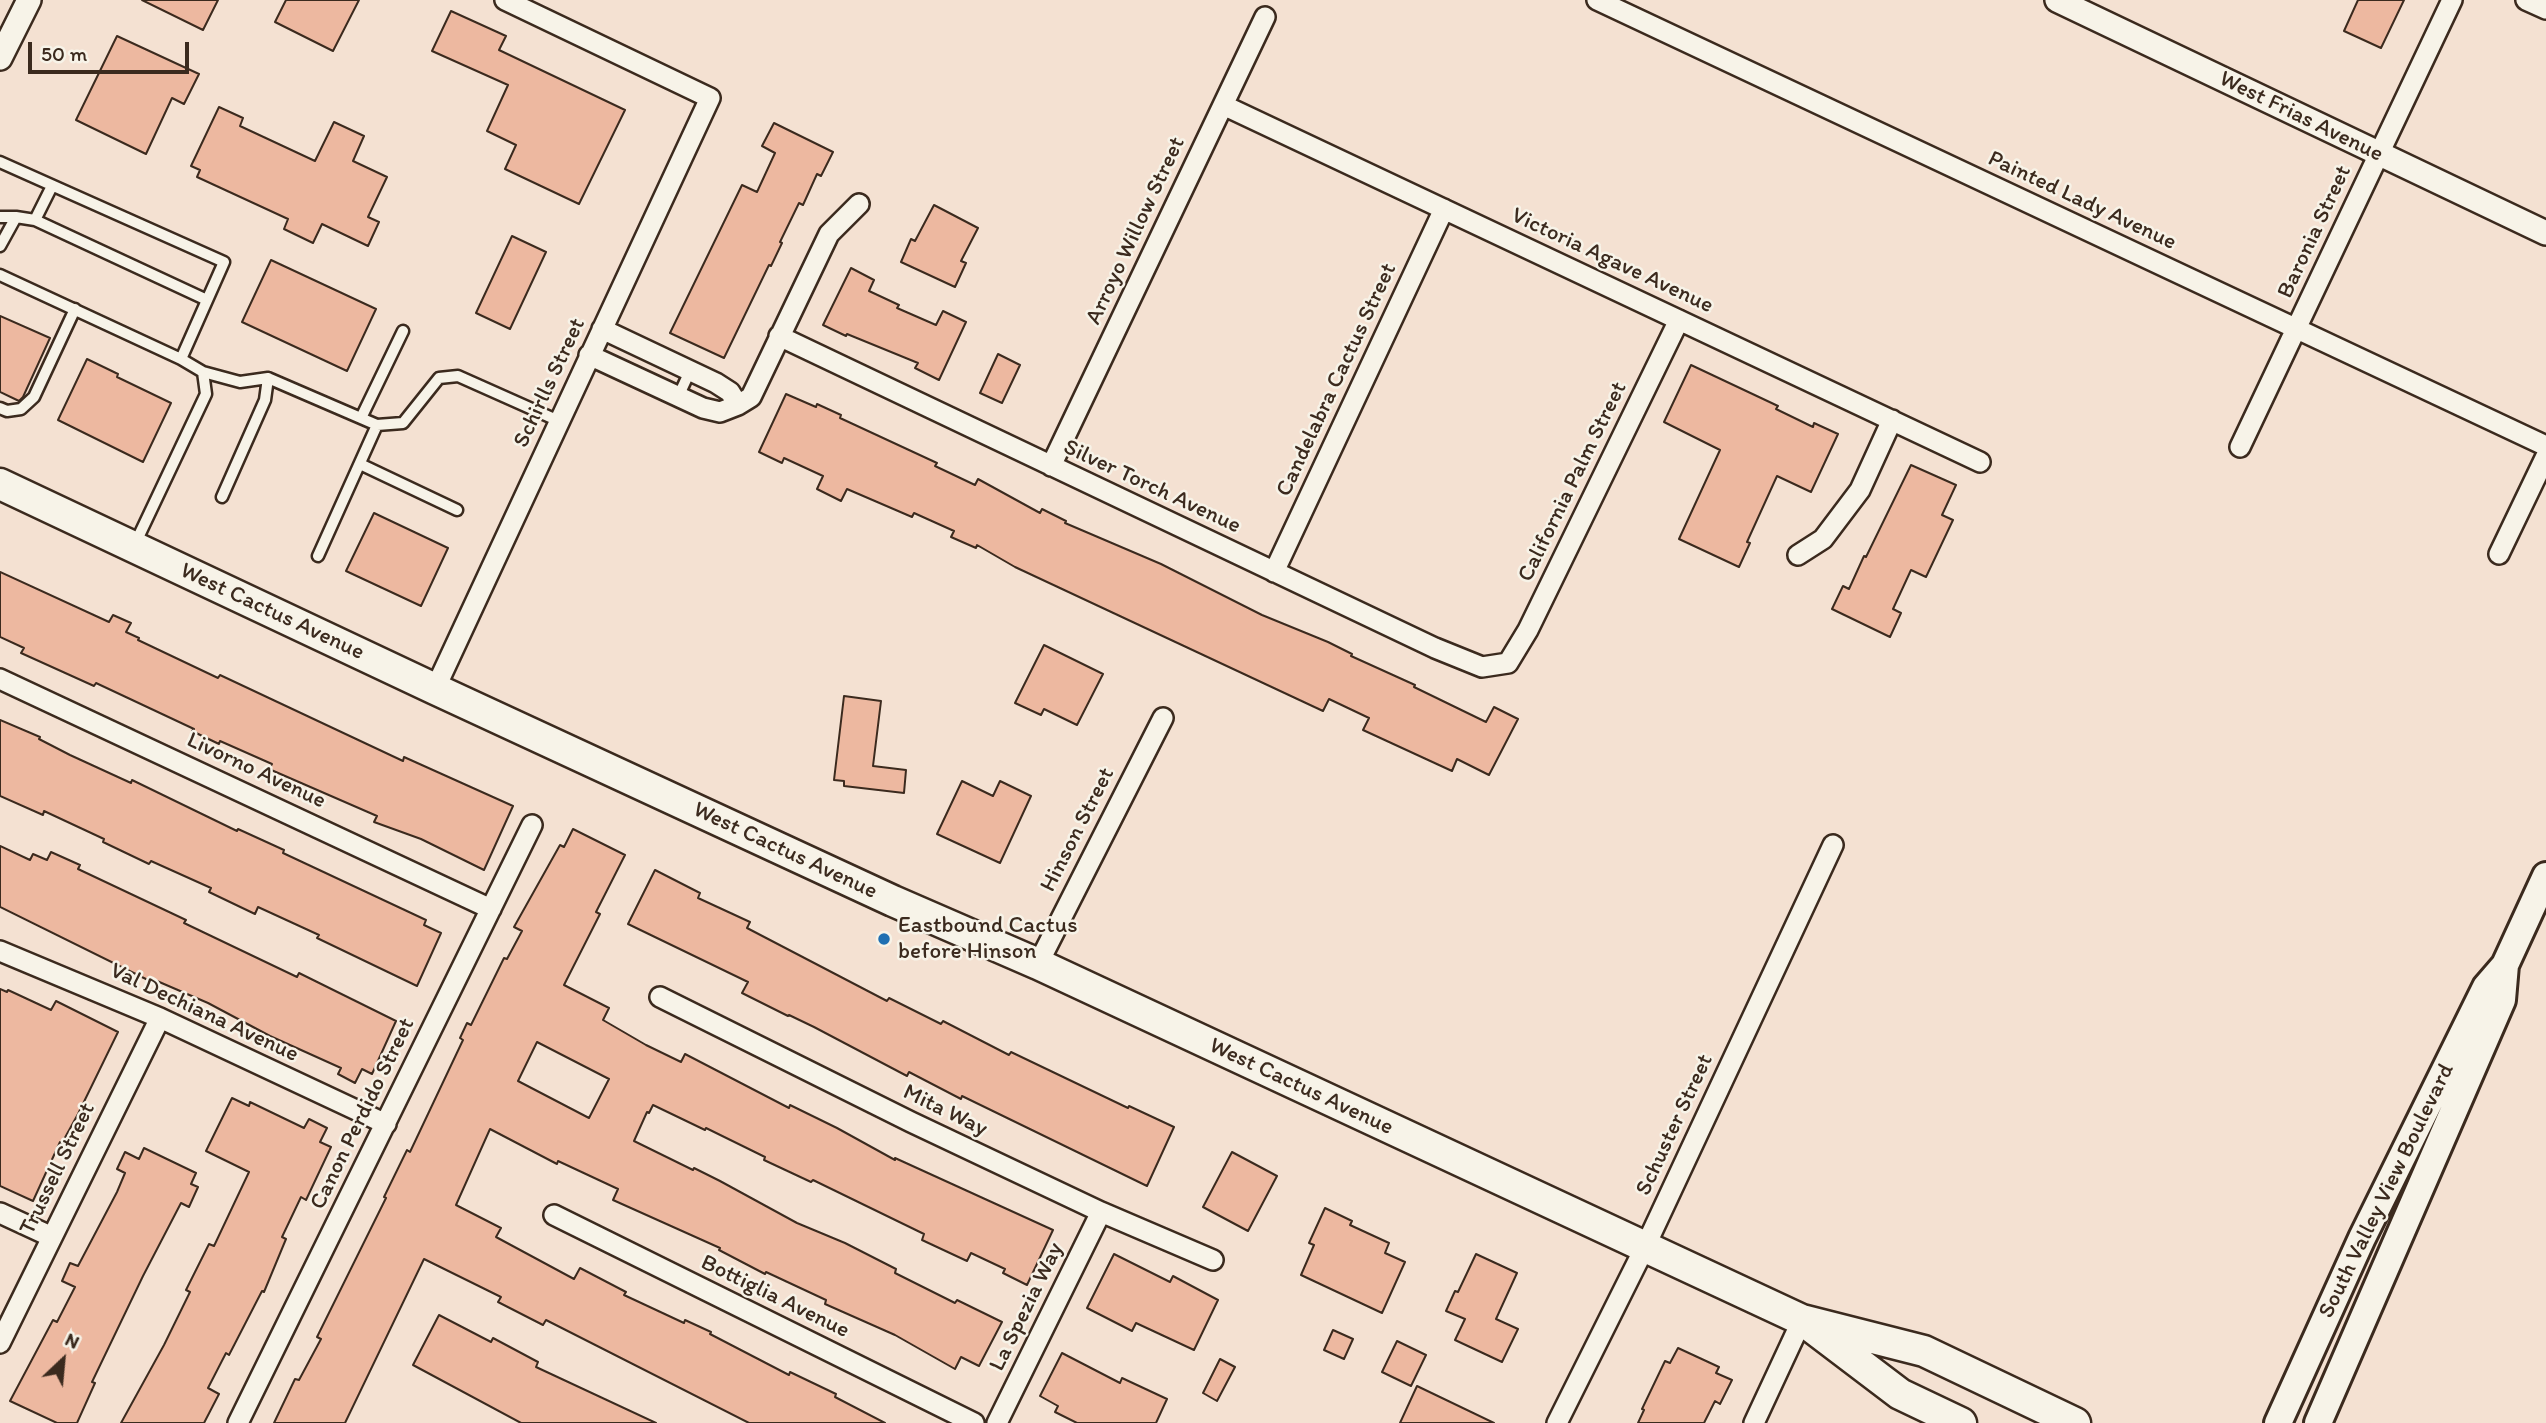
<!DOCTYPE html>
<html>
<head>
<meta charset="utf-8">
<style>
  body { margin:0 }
  #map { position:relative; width:2546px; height:1423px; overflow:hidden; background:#f4e1d2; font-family:Itim,sans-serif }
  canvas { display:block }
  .north { position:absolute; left:28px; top:1325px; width:70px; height:70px; -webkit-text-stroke:5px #f7f3e8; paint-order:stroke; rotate:26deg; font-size:19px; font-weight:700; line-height:28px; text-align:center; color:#3b2a1e }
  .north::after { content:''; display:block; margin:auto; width:24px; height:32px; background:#3b2a1e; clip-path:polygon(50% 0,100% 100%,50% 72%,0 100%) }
  .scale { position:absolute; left:28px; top:42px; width:161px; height:32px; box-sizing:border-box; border:4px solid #3b2a1e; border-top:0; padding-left:9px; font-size:21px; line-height:24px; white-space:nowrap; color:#3b2a1e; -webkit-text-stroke:5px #f7f3e8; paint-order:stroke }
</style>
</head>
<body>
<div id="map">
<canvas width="2546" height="1423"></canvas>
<div class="north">N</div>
<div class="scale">50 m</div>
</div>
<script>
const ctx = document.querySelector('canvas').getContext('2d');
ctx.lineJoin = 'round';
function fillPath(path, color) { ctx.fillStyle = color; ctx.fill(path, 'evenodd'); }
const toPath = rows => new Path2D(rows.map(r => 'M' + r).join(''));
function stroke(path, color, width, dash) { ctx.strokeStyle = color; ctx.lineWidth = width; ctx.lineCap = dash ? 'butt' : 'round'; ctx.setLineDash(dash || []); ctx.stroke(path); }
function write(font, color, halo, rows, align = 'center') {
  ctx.font = font + ' Itim,sans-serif'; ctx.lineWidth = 5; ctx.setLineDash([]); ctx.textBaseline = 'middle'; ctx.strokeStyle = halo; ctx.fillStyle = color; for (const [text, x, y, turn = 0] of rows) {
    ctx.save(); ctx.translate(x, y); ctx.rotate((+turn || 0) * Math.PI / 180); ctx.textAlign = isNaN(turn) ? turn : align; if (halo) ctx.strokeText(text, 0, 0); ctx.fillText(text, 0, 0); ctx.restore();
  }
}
const building = toPath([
  [142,0,218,0,203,30,142,0],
  [286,0,359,0,333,51,275,22,286,0],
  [2358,0,2404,0,2381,48,2344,31,2358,0],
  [451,11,506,36,499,50,625,110,579,204,505,169,516,145,487,131,508,85,432,51,451,11],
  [117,36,199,74,184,104,172,98,146,154,76,120,117,36],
  [219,107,243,118,240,126,315,161,334,122,364,136,353,161,387,177,368,217,379,222,368,246,322,224,313,243,284,229,288,219,197,177,200,170,191,166,219,107],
  [774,123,833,152,821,176,817,174,803,205,799,203,780,242,782,243,771,266,769,265,724,358,670,333,742,185,757,192,775,153,762,146,774,123],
  [934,205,978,228,961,261,966,263,955,287,901,262,911,239,915,241,934,205],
  [512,236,546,252,510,329,476,313,512,236],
  [271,260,376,309,347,371,242,322,271,260],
  [851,268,874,280,869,291,899,305,897,308,936,325,943,311,966,322,939,380,915,368,918,363,847,334,846,336,823,325,851,268],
  [0,316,50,338,23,397,19,401,0,392,0,316],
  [998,354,1020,365,1002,403,980,393,998,354],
  [87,359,118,374,117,377,171,403,143,462,58,420,87,359],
  [1691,365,1778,406,1776,409,1813,427,1814,423,1838,434,1811,492,1777,476,1747,542,1750,543,1739,567,1679,539,1720,450,1664,422,1691,365],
  [786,394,816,407,817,404,841,415,840,418,937,463,935,466,975,485,978,479,1040,513,1042,509,1066,521,1065,523,1161,564,1262,615,1328,642,1352,654,1351,656,1415,685,1414,687,1486,722,1494,707,1518,719,1489,775,1457,759,1452,771,1363,730,1369,718,1329,699,1323,711,1015,567,977,545,976,548,951,537,954,531,914,513,912,517,847,489,841,501,817,489,823,476,784,458,782,463,759,452,786,394],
  [1911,465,1956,485,1942,515,1953,520,1926,577,1911,570,1893,609,1901,613,1890,637,1832,609,1843,586,1849,589,1864,556,1866,557,1911,465],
  [374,513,448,548,421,606,346,571,374,513],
  [0,572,109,622,113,615,131,623,126,632,139,638,138,640,218,678,220,675,403,761,404,757,513,806,484,870,421,839,374,822,377,816,269,769,272,764,220,741,219,744,192,731,194,729,96,683,94,686,21,653,24,648,0,637,0,572],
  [1044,645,1103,674,1077,725,1044,709,1041,715,1015,703,1044,645],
  [844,696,881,701,873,766,906,770,904,793,844,786,844,781,834,780,844,696],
  [0,720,40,737,39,739,70,755,131,783,132,780,237,831,238,829,284,850,283,853,426,920,424,925,441,933,417,986,317,938,319,935,258,907,255,914,209,892,211,888,151,861,149,864,103,842,104,839,44,811,43,815,0,796,0,720],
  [962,781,993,796,1000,781,1031,796,1000,863,937,834,962,781],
  [573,829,625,855,596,912,600,914,564,985,609,1008,603,1020,646,1045,681,1062,685,1054,789,1108,790,1105,837,1128,895,1160,895,1158,1053,1230,1027,1285,1003,1273,1005,1269,971,1253,967,1261,922,1240,924,1234,813,1180,811,1182,764,1160,765,1157,706,1128,705,1130,653,1105,649,1113,647,1112,634,1141,693,1170,694,1168,720,1181,797,1223,845,1243,896,1269,895,1273,955,1303,957,1300,1002,1322,979,1366,961,1357,955,1369,895,1335,825,1304,826,1300,766,1272,765,1274,719,1250,720,1248,613,1200,618,1189,558,1161,557,1164,490,1129,456,1205,501,1228,496,1237,574,1279,580,1268,626,1292,624,1295,684,1323,685,1320,711,1332,710,1334,789,1375,790,1372,836,1394,835,1397,885,1423,749,1423,546,1320,543,1325,498,1302,501,1297,424,1259,345,1423,274,1423,295,1379,299,1380,321,1339,317,1337,386,1198,384,1197,407,1150,410,1152,463,1040,460,1038,467,1023,471,1025,504,958,507,959,522,931,514,927,560,845,564,847,573,829],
  [537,1042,609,1079,589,1118,518,1081,537,1042],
  [0,846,30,860,33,854,47,860,51,852,80,865,78,869,186,920,184,923,297,977,299,973,396,1021,372,1074,362,1069,355,1083,338,1074,341,1068,270,1036,208,1003,157,981,156,984,0,907,0,846],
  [655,870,700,893,698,898,750,922,747,928,887,1001,889,998,941,1024,943,1021,1009,1055,1011,1052,1128,1108,1129,1106,1174,1127,1147,1186,962,1096,961,1099,909,1072,907,1076,814,1027,789,1015,788,1016,742,993,748,982,628,924,655,870],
  [0,989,7,992,8,990,51,1010,56,1001,118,1032,78,1114,62,1143,60,1142,33,1201,0,1186,0,989],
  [232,1098,249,1106,250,1102,304,1128,309,1119,327,1128,320,1142,331,1147,306,1200,301,1197,282,1237,286,1239,264,1292,262,1291,229,1355,226,1353,208,1388,219,1394,204,1423,121,1423,164,1345,190,1292,186,1290,209,1244,214,1246,249,1172,206,1151,232,1098],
  [144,1148,196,1173,191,1184,198,1187,189,1207,181,1203,143,1276,92,1382,95,1383,77,1423,57,1423,10,1401,53,1320,57,1322,75,1287,62,1281,70,1263,78,1266,117,1192,125,1173,117,1169,125,1152,139,1159,144,1148],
  [1232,1152,1277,1176,1248,1231,1203,1207,1232,1152],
  [1325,1208,1352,1221,1350,1225,1389,1243,1385,1253,1405,1262,1382,1313,1301,1275,1314,1245,1309,1243,1325,1208],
  [1114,1254,1170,1282,1173,1276,1218,1300,1194,1350,1136,1323,1132,1331,1087,1308,1114,1254],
  [1476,1254,1517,1273,1496,1319,1518,1329,1502,1362,1455,1340,1465,1319,1446,1311,1455,1291,1458,1292,1476,1254],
  [439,1315,491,1342,493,1338,538,1362,536,1367,656,1423,521,1423,413,1365,439,1315],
  [1333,1330,1353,1339,1344,1359,1324,1350,1333,1330],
  [1397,1341,1426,1355,1411,1386,1382,1372,1397,1341],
  [1678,1348,1719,1367,1716,1373,1732,1380,1720,1404,1715,1401,1704,1423,1638,1423,1644,1410,1642,1409,1665,1361,1670,1363,1678,1348],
  [1062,1353,1120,1383,1122,1378,1167,1399,1156,1423,1077,1423,1055,1412,1058,1406,1040,1396,1062,1353],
  [1220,1359,1235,1367,1217,1401,1203,1393,1220,1359],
  [1417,1386,1494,1423,1400,1423,1417,1386]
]);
fillPath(building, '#edb8a0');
stroke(building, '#3b2a1e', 2);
const service = toPath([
  [0,162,224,262,181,359,203,372,206,394,135,544],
  [0,217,16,217],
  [35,220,207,300],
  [0,246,16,217,35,220,52,186],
  [0,275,181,359],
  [203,372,240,382,268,378,377,425,403,423,439,378,458,376,559,421],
  [678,397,690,371],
  [0,408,7,411,21,409,34,397,75,309],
  [361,418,403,331],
  [360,464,457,510],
  [222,497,265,400,268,378],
  [318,556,377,425]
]);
const minor = toPath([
  [1597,0,2546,446],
  [2526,0,2546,9],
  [1223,105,1980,462],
  [602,329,716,383,730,392,738,405],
  [779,336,1435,648,1482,667,1508,663,1528,630,1679,320],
  [589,355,703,408,720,412,738,405,751,397,829,234,859,204],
  [2240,447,2452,0],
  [1051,466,1265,17],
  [2499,554,2546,456],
  [1798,555,1823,539,1860,490,1892,420],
  [1274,572,1444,209],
  [0,679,491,909],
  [435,689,710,98,505,0],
  [0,951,160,1018,386,1124],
  [1038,964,1163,718],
  [660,997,911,1122,1101,1212,1213,1260],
  [0,1213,52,1237],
  [554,1215,974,1423],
  [0,1343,160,1018],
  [238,1423,532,825],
  [997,1423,1101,1212],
  [1557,1423,1645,1247,1833,845],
  [1754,1423,1802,1320]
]);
const tertiary = toPath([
  [2057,0,2546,233],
  [0,58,29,0]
]);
const secondary = toPath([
  [2278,1423,2362,1238,2486,987,2505,965,2546,876],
  [2318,1423,2502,1000,2505,965]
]);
const primary = toPath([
  [0,484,435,689,893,901,1038,964,1802,1320,1924,1351,2075,1423],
  [1813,1328,1900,1394,1961,1423]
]);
stroke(service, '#3b2a1e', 15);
stroke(minor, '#3b2a1e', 24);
stroke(tertiary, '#3b2a1e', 28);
stroke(secondary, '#3b2a1e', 32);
stroke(primary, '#3b2a1e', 35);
stroke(service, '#f7f3e8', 10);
stroke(minor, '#f7f3e8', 19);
stroke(tertiary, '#f7f3e8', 23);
stroke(secondary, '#f7f3e8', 26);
stroke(primary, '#f7f3e8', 30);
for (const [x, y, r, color] of [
  [884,939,7,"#1f6fb2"]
]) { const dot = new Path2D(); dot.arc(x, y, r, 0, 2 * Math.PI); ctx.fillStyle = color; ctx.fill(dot); stroke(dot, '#f7f3e8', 2.5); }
write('23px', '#3b2a1e', '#f7f3e8', [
  ["West Frias Avenue",2301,117,26],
  ["Painted Lady Avenue",2082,201,25],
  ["Arroyo Willow Street",1136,231,-65],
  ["Baronia Street",2315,232,-65],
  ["Victoria Agave Avenue",1612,261,25],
  ["Candelabra Cactus Street",1337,380,-65],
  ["Schirlls Street",550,383,-65],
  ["California Palm Street",1573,482,-64],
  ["Silver Torch Avenue",1152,487,25],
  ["West Cactus Avenue",272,612,25],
  ["Livorno Avenue",256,771,25],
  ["Hinson Street",1078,830,-63],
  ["West Cactus Avenue",785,851,25],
  ["Val Dechiana Avenue",204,1013,25],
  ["West Cactus Avenue",1301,1087,25],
  ["Mita Way",945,1111,26],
  ["Canon Perdido Street",363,1114,-64],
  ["Schuster Street",1675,1125,-65],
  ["Trussell Street",58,1169,-64],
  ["South Valley View Boulevard",2387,1191,-64],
  ["Bottiglia Avenue",775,1297,26],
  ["La Spezia Way",1027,1307,-64]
]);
write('23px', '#3b2a1e', '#f7f3e8', [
  ["Eastbound Cactus",898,926],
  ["before Hinson",898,952]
], 'left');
</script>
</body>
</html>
